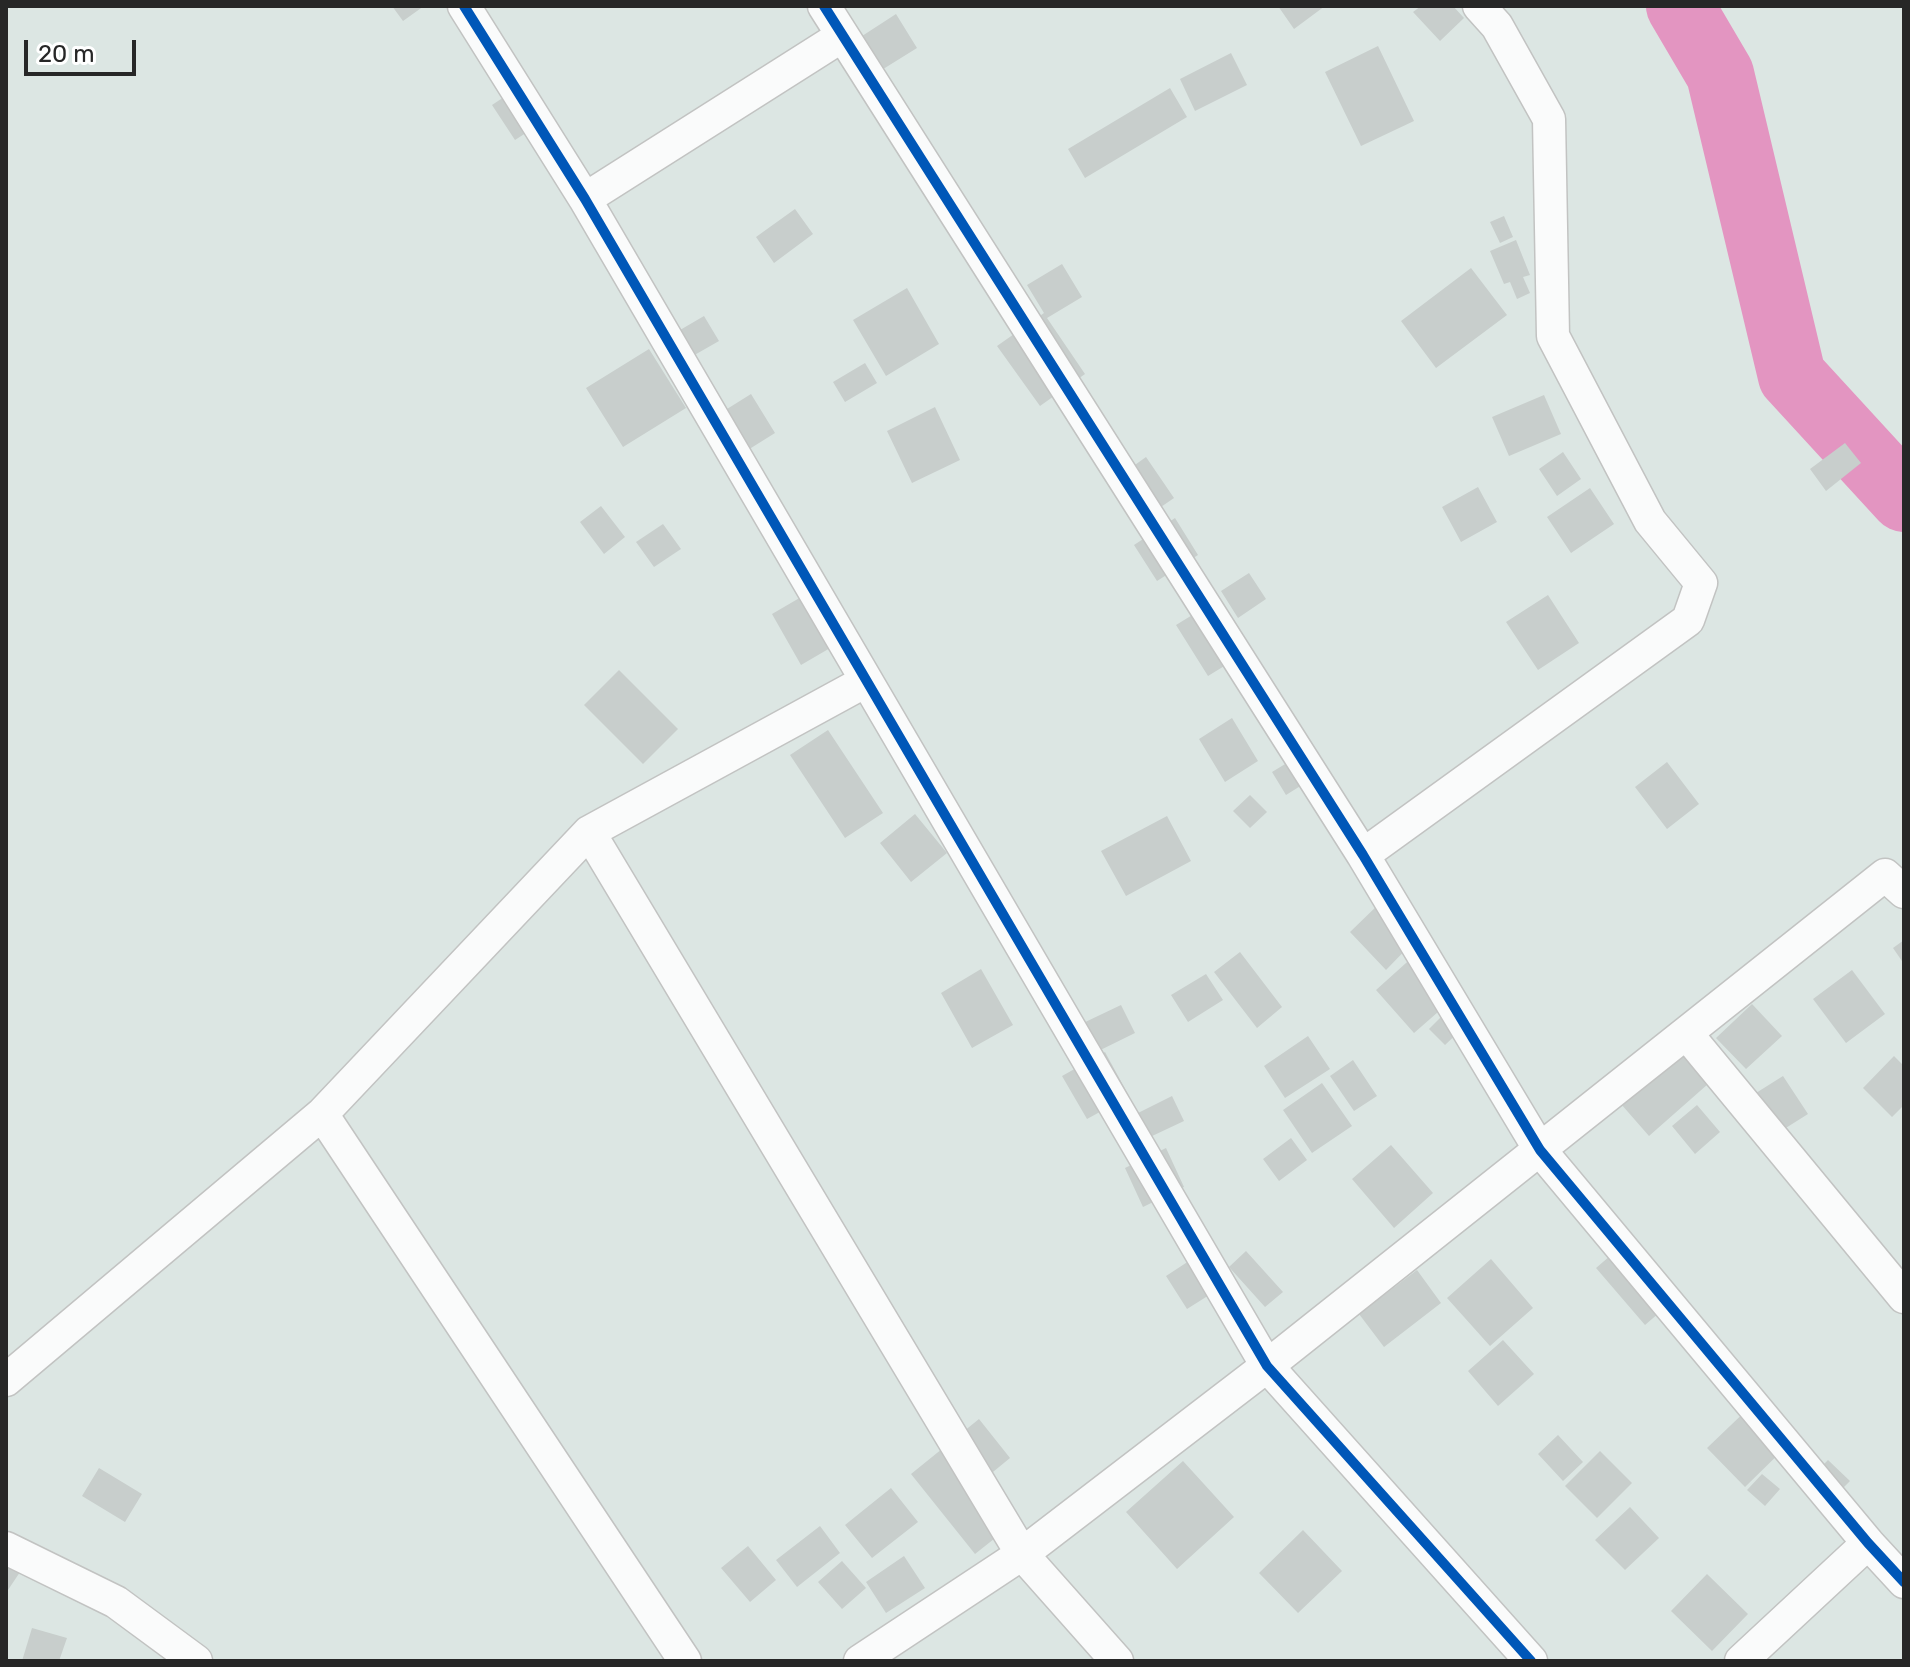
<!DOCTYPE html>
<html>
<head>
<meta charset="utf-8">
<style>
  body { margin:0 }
  #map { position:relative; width:1910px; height:1667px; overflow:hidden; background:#dce6e3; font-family:Rubik,sans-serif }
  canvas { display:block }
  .frame { position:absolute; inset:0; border:8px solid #272727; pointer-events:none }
  .scale { position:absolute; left:24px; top:40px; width:112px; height:36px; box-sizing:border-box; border:4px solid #272727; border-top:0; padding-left:10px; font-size:24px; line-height:28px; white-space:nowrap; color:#272727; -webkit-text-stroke:6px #fff; paint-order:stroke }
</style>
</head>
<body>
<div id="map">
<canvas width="1910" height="1667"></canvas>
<div class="frame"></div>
<div class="scale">20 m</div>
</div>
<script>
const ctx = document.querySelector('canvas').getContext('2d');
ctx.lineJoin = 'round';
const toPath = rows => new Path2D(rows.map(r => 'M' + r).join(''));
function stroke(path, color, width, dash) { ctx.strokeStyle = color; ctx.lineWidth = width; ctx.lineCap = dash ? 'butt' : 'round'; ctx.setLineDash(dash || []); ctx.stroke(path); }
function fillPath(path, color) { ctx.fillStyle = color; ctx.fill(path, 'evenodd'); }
stroke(toPath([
  [1680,6,1720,74,1792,376,1904,498]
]), '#e395c1', 68);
fillPath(toPath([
  [392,6,424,6,403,21],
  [1278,6,1325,6,1294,29],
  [1421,6,1453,6,1464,18,1440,41,1413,12],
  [896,14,917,48,880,71,859,38],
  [1378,46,1414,121,1361,146,1325,72],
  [1231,53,1247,85,1195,111,1180,79],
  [528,81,552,116,515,140,492,105],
  [1170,88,1187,117,1085,178,1068,149],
  [795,209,813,234,774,263,756,237],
  [1504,216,1513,237,1500,243,1490,222],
  [1516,240,1530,275,1523,277,1530,293,1517,299,1510,282,1504,284,1490,251],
  [1062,264,1082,297,1047,318,1085,374,1040,406,997,346,1044,313,1027,285],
  [1471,268,1507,315,1436,368,1401,321],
  [907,288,939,344,886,376,853,320],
  [704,316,719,341,677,365,663,340],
  [649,349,686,408,623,447,586,388],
  [865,363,877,383,845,402,833,382],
  [751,394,775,433,727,463,703,424],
  [1544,395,1561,434,1509,456,1492,417],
  [935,407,960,460,912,483,887,431],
  [1845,443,1861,463,1826,491,1810,469],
  [1563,452,1581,479,1557,496,1539,469],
  [1146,457,1174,498,1142,520,1114,480],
  [1478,487,1497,522,1461,542,1442,507],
  [1590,488,1614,524,1571,553,1547,517],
  [601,506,625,537,604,554,580,522],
  [1175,518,1198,555,1157,581,1134,545],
  [663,524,681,549,654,567,636,542],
  [1249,573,1266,599,1238,618,1221,591],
  [820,586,849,637,801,665,772,614],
  [1548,595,1579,643,1538,670,1506,622],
  [1220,598,1252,649,1208,676,1176,625],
  [619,670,678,729,643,764,584,705],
  [1232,718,1258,761,1225,782,1199,739],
  [828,730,883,813,845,838,790,755],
  [1305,752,1318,775,1286,795,1272,772],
  [1667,762,1699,804,1667,829,1635,787],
  [1250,795,1267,812,1250,828,1233,811],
  [915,814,947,853,911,882,880,843],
  [1167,816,1191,861,1126,896,1101,851],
  [1382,901,1418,937,1386,970,1350,932],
  [1904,940,1904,964,1893,948],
  [1240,952,1282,1007,1257,1028,1214,972],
  [1416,954,1454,998,1414,1033,1376,990],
  [981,969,1013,1025,972,1048,941,993],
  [1852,970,1885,1014,1846,1043,1813,999],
  [1206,974,1223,1000,1188,1022,1171,995],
  [1752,1004,1782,1036,1746,1069,1716,1038],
  [1121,1005,1135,1033,1072,1064,1058,1035],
  [1450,1008,1466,1025,1445,1045,1429,1029],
  [1308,1036,1330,1069,1285,1098,1264,1066],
  [1105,1052,1129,1096,1087,1119,1062,1076],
  [1680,1052,1708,1084,1649,1136,1621,1104],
  [1894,1056,1904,1066,1904,1105,1892,1117,1863,1088],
  [1353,1060,1377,1096,1354,1111,1330,1076],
  [1783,1076,1808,1114,1781,1131,1756,1093],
  [1322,1083,1352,1126,1312,1153,1283,1110],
  [1172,1096,1184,1121,1133,1145,1122,1121],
  [1697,1105,1720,1132,1695,1154,1672,1126],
  [1291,1138,1307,1160,1279,1181,1263,1159],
  [1391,1145,1433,1193,1394,1228,1352,1179],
  [1166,1148,1184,1187,1143,1207,1125,1168],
  [1632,1237,1681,1294,1645,1325,1596,1268],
  [1212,1246,1233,1280,1187,1309,1166,1276],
  [1246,1251,1283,1292,1265,1307,1229,1267],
  [1491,1259,1533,1308,1490,1346,1447,1298],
  [1417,1270,1441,1303,1384,1347,1359,1314],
  [1503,1340,1534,1374,1498,1406,1468,1371],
  [1754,1403,1792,1441,1745,1487,1707,1448],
  [979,1419,1010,1458,971,1490,1004,1531,975,1554,911,1474],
  [1558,1435,1583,1462,1563,1481,1538,1454],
  [1600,1451,1632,1483,1597,1518,1565,1486],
  [1828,1460,1850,1481,1836,1495,1814,1474],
  [1183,1461,1234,1517,1177,1569,1126,1512],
  [99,1468,142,1494,125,1522,82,1496],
  [1762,1474,1780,1489,1765,1506,1747,1490],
  [891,1488,918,1522,872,1558,845,1525],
  [1630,1507,1659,1538,1625,1570,1595,1540],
  [820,1526,840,1553,797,1587,776,1560],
  [1303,1530,1342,1571,1298,1613,1259,1573],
  [748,1546,776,1580,750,1602,721,1568],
  [904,1556,925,1588,886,1613,866,1582],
  [6,1558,22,1569,6,1593],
  [842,1561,866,1588,842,1609,818,1582],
  [1707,1574,1748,1614,1712,1651,1671,1611],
  [32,1628,67,1638,59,1661,22,1661]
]), '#c8cecc');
const street = toPath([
  [464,6,585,199,1267,1366,1531,1661],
  [824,6,1363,855,1540,1150,1868,1543,1904,1582],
  [585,199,842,36],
  [589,832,1022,1554,1117,1661],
  [1363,855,1688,620,1701,583,1650,521,1553,336,1549,119,1497,26,1479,6],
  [1686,1033,1904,1297],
  [322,1114,685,1661],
  [6,1380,322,1114,589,832,866,681],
  [6,1548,116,1602,196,1661],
  [860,1661,1022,1554,1267,1366,1885,875,1904,892],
  [1741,1661,1868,1543]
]);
stroke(street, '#c2c3c2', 35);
stroke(street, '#fafbfb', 32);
stroke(toPath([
  [464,6,585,199,1267,1366,1531,1661],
  [824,6,1363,855,1540,1150,1868,1543,1904,1582]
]), '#0057b8', 10);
</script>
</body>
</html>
